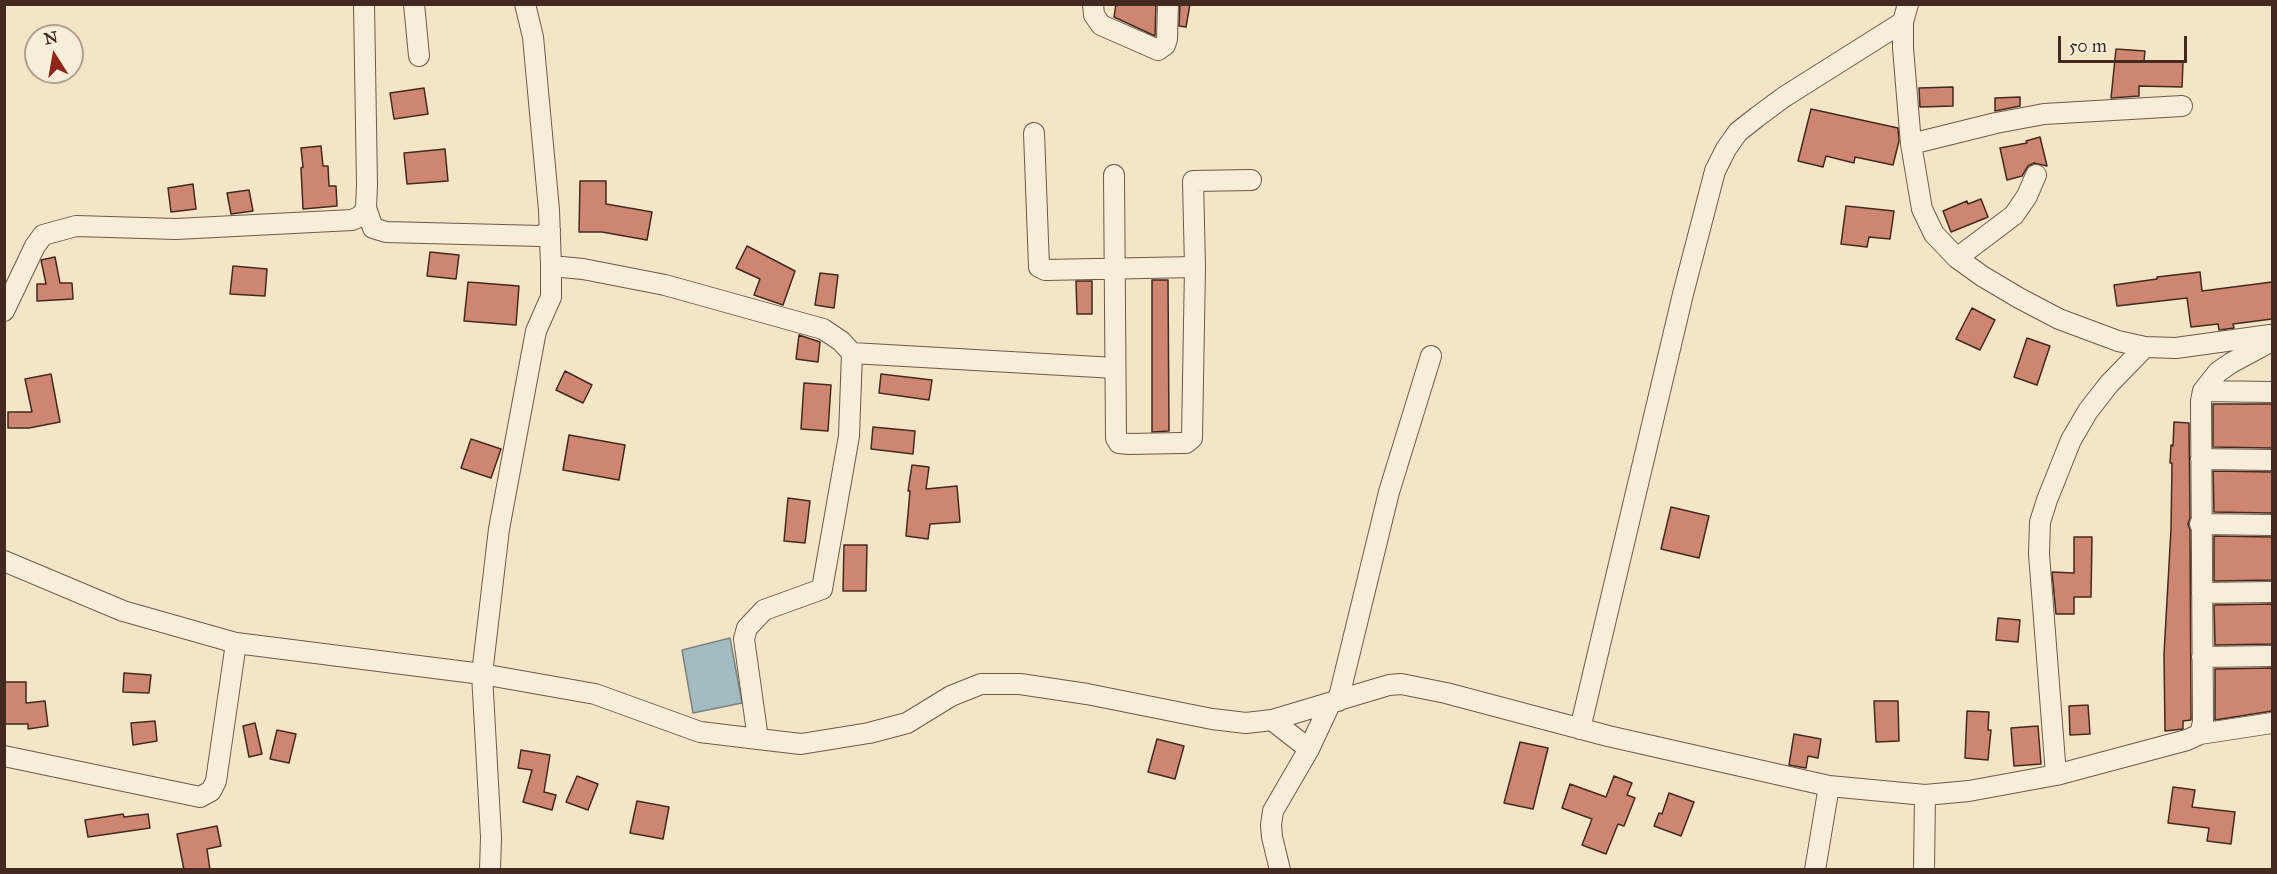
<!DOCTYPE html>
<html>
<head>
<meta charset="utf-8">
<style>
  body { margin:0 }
  #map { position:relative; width:2277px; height:874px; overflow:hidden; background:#f3e5c6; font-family:"IM FELL Great Primer",serif }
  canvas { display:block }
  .frame { position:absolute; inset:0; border:6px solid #422a21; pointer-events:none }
  .north { position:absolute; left:24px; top:24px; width:60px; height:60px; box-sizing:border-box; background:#f7eeda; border:2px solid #afa090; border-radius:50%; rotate:349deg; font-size:16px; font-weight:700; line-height:24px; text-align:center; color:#422a21 }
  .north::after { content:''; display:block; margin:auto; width:21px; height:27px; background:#8f2418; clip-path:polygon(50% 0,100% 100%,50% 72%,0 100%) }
  .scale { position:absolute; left:2058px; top:36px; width:129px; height:27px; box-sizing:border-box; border:3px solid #422a21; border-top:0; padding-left:8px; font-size:18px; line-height:21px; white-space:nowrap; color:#422a21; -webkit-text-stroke:4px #f7eeda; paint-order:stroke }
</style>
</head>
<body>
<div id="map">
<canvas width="2277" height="874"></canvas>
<div class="frame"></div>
<div class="north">N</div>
<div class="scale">50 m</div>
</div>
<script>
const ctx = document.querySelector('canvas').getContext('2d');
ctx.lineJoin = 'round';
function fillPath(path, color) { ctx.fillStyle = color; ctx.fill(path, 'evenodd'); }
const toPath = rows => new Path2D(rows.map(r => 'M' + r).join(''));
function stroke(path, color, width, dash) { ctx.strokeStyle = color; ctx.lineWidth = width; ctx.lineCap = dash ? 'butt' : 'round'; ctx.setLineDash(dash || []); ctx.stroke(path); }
const water = toPath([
  [730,638,742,703,693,713,682,650,730,638]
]);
fillPath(water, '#a2bcc1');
stroke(water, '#7c8281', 1.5);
const building = toPath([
  [1116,4,1156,4,1155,36,1114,17,1116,4],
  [1180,4,1190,4,1186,27,1179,26,1180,4],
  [2116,49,2145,51,2144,61,2183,62,2182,87,2139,86,2139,96,2111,98,2116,49],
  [1953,87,1953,106,1920,107,1919,88,1953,87],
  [424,88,428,114,394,119,390,93,424,88],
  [2020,97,2020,106,1995,111,1995,98,2020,97],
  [1811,109,1898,128,1899,141,1893,165,1855,157,1854,163,1826,156,1823,167,1798,161,1811,109],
  [2040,137,2047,166,2034,163,2028,166,2022,176,2007,180,2000,148,2027,143,2026,141,2040,137],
  [321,146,323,166,328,166,329,186,336,186,337,206,303,209,301,168,303,167,301,148,321,146],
  [445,149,448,181,407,184,404,153,445,149],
  [580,181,606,181,606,204,652,212,647,240,602,232,579,232,580,181],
  [193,184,196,209,171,212,168,188,193,184],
  [249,190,253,211,231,214,227,193,249,190],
  [1981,199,1988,217,1951,232,1943,211,1967,201,1968,204,1981,199],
  [1846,206,1894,211,1890,239,1869,237,1867,247,1841,244,1846,206],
  [747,246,795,271,783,305,754,295,760,279,736,268,747,246],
  [430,252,459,255,456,279,427,276,430,252],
  [55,257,60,283,72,283,73,299,37,301,37,284,46,284,41,260,55,257],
  [233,266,267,269,265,296,230,294,233,266],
  [2200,272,2202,291,2272,282,2272,319,2233,324,2234,328,2219,330,2218,324,2191,327,2187,298,2117,306,2114,285,2157,279,2157,277,2200,272],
  [820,273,838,275,834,308,815,305,820,273],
  [1152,280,1168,280,1169,431,1152,432,1152,280],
  [1076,281,1092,281,1092,314,1077,314,1076,281],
  [468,282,519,286,516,325,464,321,468,282],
  [1972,308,1995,320,1980,350,1956,339,1972,308],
  [799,335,820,342,818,362,796,359,799,335],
  [2027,338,2050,346,2037,385,2014,377,2027,338],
  [565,371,592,385,583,403,556,390,565,371],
  [51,374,60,422,29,428,8,428,8,412,32,412,25,379,51,374],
  [881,374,932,380,929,400,879,393,881,374],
  [804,383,831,385,828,431,801,429,804,383],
  [2213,404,2272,404,2272,448,2213,447,2213,404],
  [2174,422,2189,423,2190,518,2188,524,2190,530,2191,720,2183,721,2183,729,2165,731,2164,654,2171,529,2172,463,2170,463,2171,445,2173,446,2174,422],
  [873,427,915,431,913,454,871,449,873,427],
  [569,435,625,445,619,480,563,470,569,435],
  [471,439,501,449,491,478,461,468,471,439],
  [912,465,929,467,926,489,957,486,960,522,930,524,928,539,906,536,910,491,908,491,912,465],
  [2213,471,2272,472,2272,513,2214,512,2213,471],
  [788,498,810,501,805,543,784,541,788,498],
  [1671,507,1709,516,1699,558,1661,549,1671,507],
  [2214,536,2272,537,2272,580,2214,581,2214,536],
  [2074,537,2092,537,2091,597,2074,597,2074,614,2056,614,2052,572,2074,573,2074,537],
  [844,545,867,545,866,591,843,591,844,545],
  [2272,604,2272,644,2215,645,2214,605,2272,604],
  [1998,618,2020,620,2018,642,1996,640,1998,618],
  [2272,668,2272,711,2215,720,2215,669,2272,668],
  [124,673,151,675,149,693,123,692,124,673],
  [4,682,26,682,26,703,45,701,48,726,28,729,28,724,4,724,4,682],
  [1874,701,1898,701,1899,741,1876,742,1874,701],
  [2088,705,2090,734,2070,735,2069,706,2088,705],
  [1967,711,1989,712,1988,730,1991,730,1988,760,1965,758,1967,711],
  [155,721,157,741,133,745,131,723,155,721],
  [255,723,262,754,249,757,243,726,255,723],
  [2038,726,2041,764,2014,766,2011,728,2038,726],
  [277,730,296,734,289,763,270,759,277,730],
  [1794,734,1821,739,1818,758,1808,756,1806,768,1789,765,1794,734],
  [1157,739,1184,746,1175,779,1148,772,1157,739],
  [1520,742,1548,748,1533,809,1504,803,1520,742],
  [521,750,550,755,544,792,556,795,552,810,523,802,532,770,518,768,521,750],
  [577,776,598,784,588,810,566,802,577,776],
  [1614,776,1632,783,1627,795,1635,798,1624,826,1618,824,1606,854,1582,845,1592,819,1562,808,1570,784,1606,797,1614,776],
  [2173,787,2195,790,2192,807,2235,812,2231,844,2207,841,2209,828,2168,823,2173,787],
  [1669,793,1694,802,1681,836,1654,826,1659,813,1662,814,1669,793],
  [637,801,669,807,663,839,630,833,637,801],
  [123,814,124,817,148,814,150,828,88,837,85,820,123,814],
  [217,826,221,846,207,849,210,870,184,870,177,834,217,826]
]);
fillPath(building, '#cf8671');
stroke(building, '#422a21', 1.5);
const street = toPath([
  [414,4,419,56],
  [525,4,533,37,549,210,551,266],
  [1093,4,1094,15,1101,25,1158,50,1165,45,1167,39,1168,4],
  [1908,4,1903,22,1903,48,1911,144,1922,209,1934,234,1957,258,1982,276,2019,298,2059,319,2118,341,2145,347,2176,348,2270,335],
  [1034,133,1039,267,1045,270,1195,267],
  [1911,144,1996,123,2044,114,2182,106],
  [1114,175,1116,438,1119,443,1129,444,1181,443,1186,443,1192,438,1195,267,1193,181,1251,180],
  [366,208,373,228,386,232,541,236,550,230],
  [1957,258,2014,215,2027,196,2036,175],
  [4,311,35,246,43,235,76,226,176,229,352,220,361,216,366,208,367,185,364,4],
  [852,353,1115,368],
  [2203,391,2272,392],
  [2201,459,2272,460],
  [2200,524,2272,525],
  [4,561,123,611,236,643,482,674,595,694,700,732,758,739,801,744,869,733,907,723,951,696,981,684,1020,684,1087,694,1212,719,1246,723,1272,720,1389,685,1401,684,1446,693,1608,736,1829,786,1925,795,1969,791,2056,775,2187,740,2200,734,2203,722,2201,401,2203,391,2218,372,2231,363,2272,341],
  [2202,593,2272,592],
  [2202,657,2272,656],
  [1338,701,1389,492,1431,356],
  [1272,720,1309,749],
  [1580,729,1683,294,1715,171,1726,149,1738,132,1757,117,1784,97,1903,22],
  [2200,734,2272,723],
  [4,756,200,797,211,791,216,781,236,643],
  [2056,775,2039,554,2040,522,2047,500,2071,440,2088,411,2109,384,2145,347],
  [490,870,491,837,482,674,499,529,536,331,551,297,551,266,583,269,665,285,823,329,841,341,852,353,849,436,822,589,764,610,747,628,744,639,758,739],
  [1280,870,1272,837,1271,825,1273,811,1309,749,1330,704],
  [1815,870,1829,786],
  [1924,870,1925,795]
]);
stroke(street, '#6e594a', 22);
stroke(street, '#f7eeda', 20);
</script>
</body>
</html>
